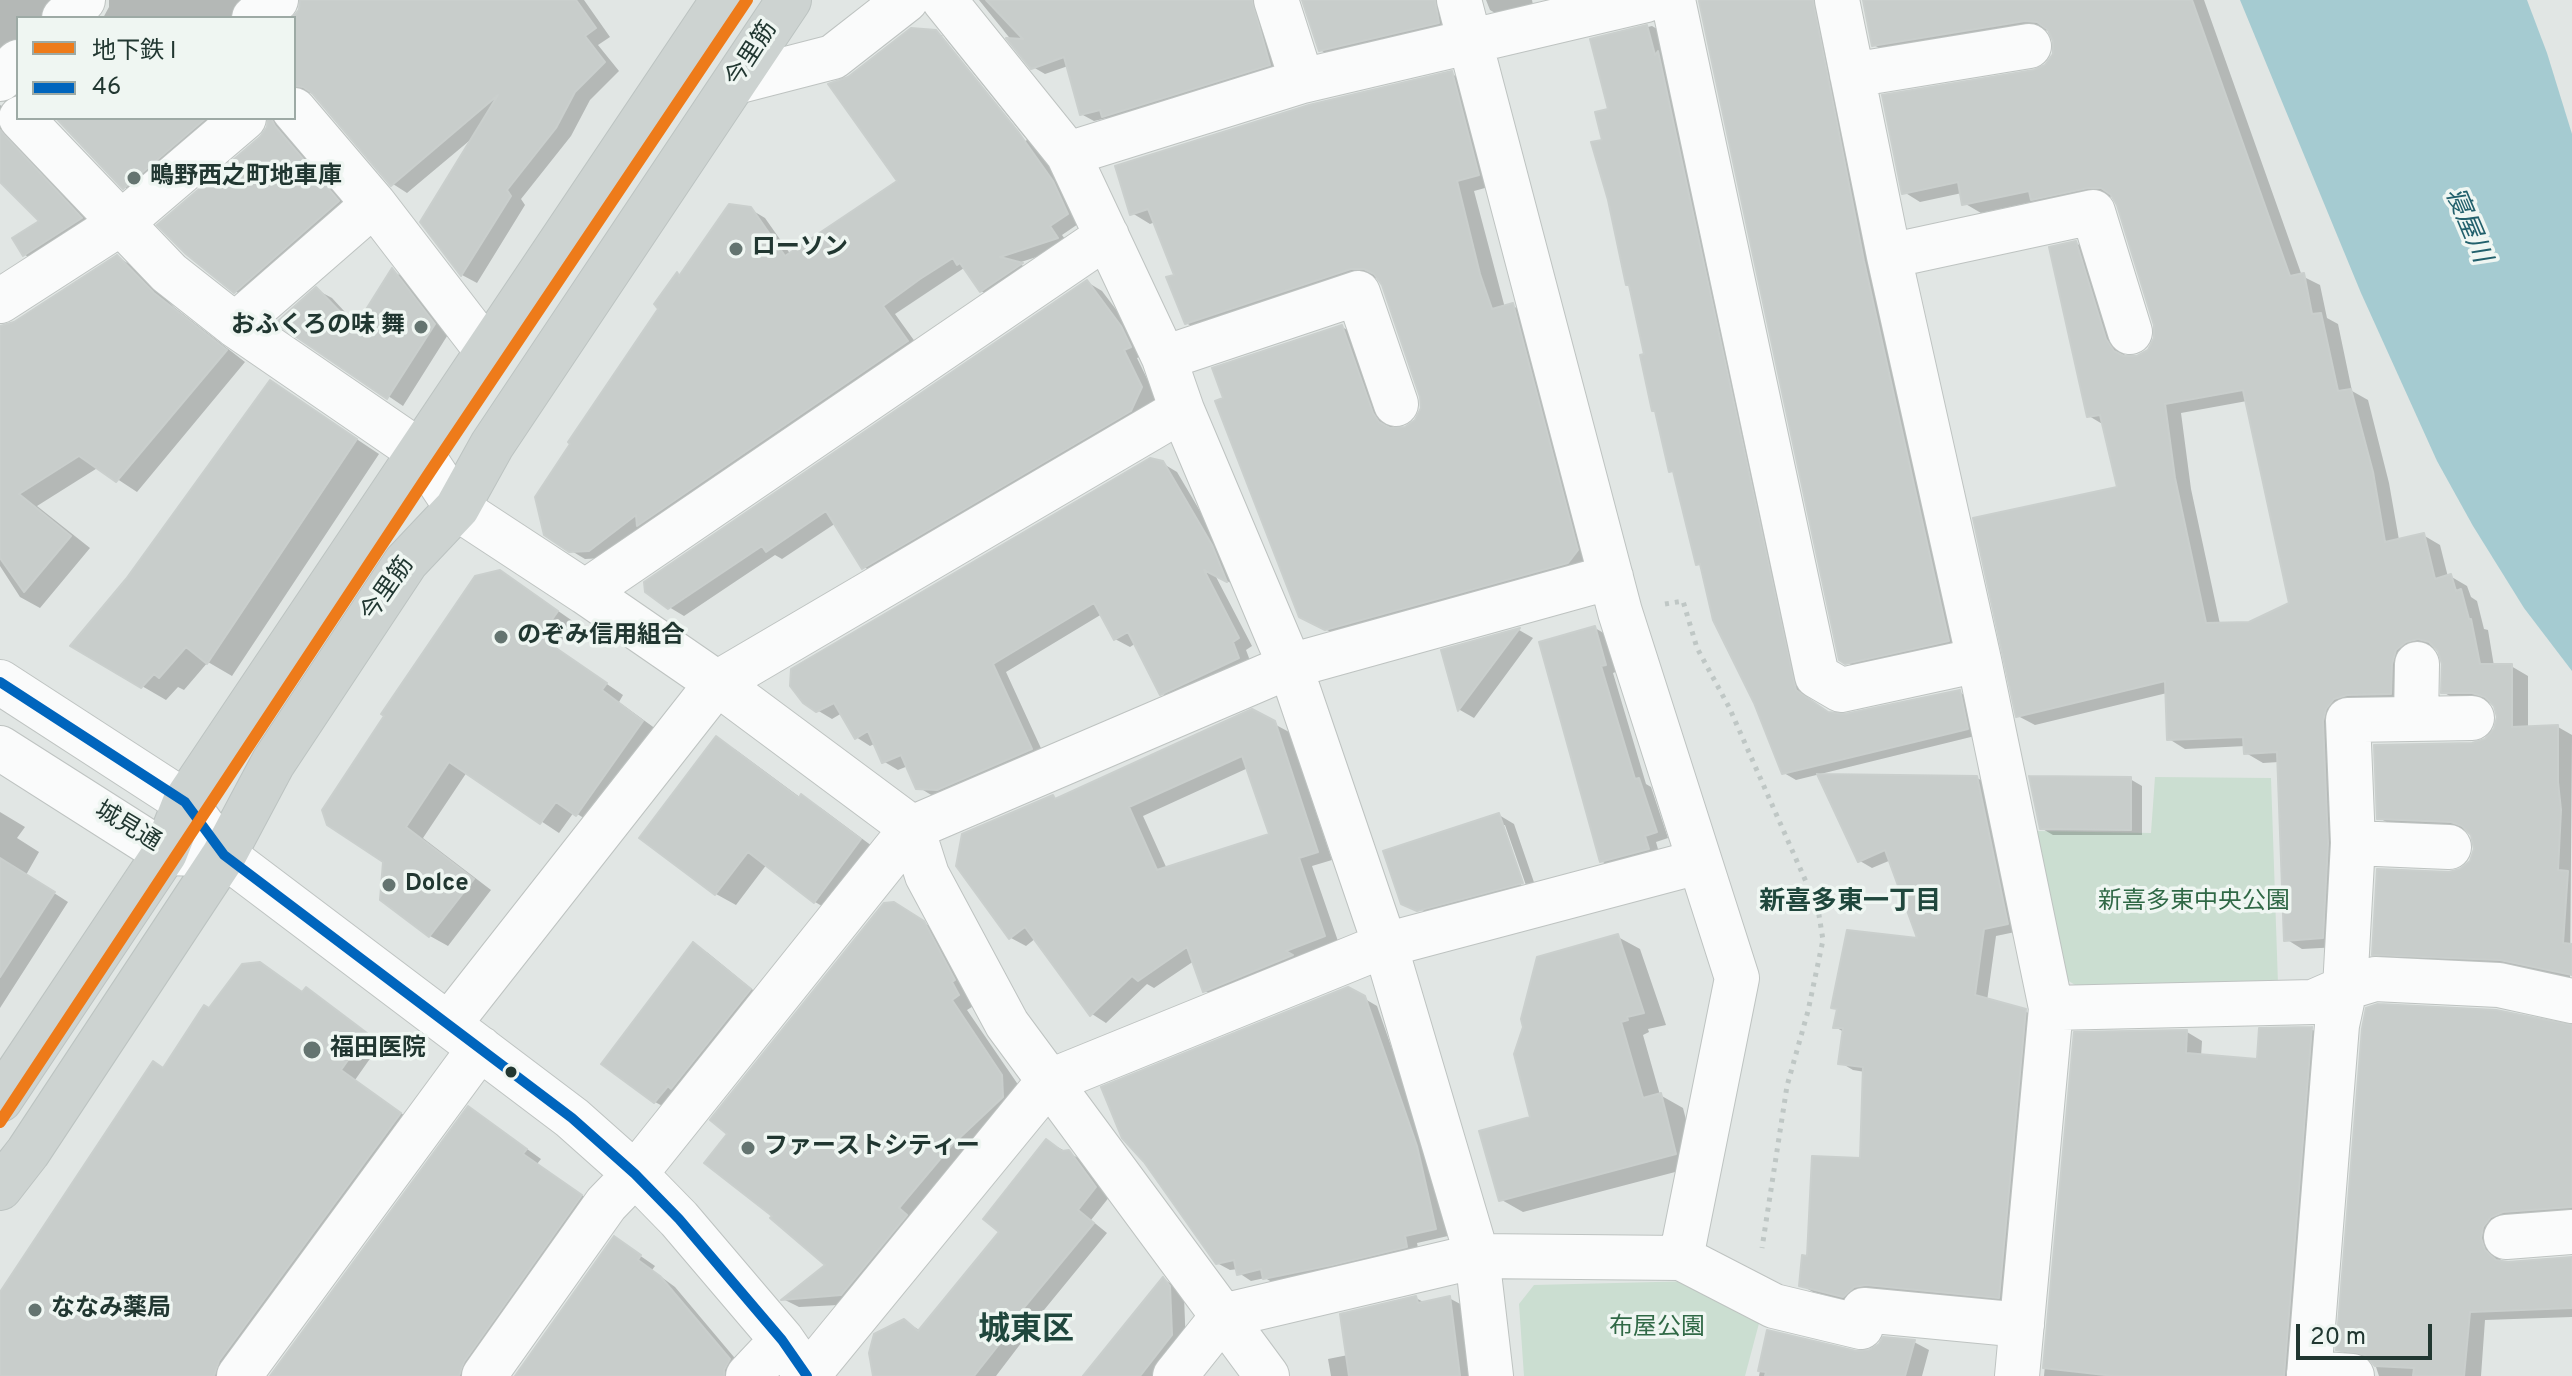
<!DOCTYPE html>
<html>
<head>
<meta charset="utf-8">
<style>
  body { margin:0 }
  #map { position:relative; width:2572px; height:1376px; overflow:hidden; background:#e1e6e4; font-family:Overpass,"Noto Sans JP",sans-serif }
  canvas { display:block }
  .legend { position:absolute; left:16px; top:16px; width:280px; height:104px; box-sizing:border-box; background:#eff6f2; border:2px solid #9daaa5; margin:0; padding:10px 14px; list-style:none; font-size:24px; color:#213731 }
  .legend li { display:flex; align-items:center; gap:16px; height:40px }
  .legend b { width:40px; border:2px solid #9daaa5 }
  .scale { position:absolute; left:2296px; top:1324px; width:136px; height:36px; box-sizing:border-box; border:4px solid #213731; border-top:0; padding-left:10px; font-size:24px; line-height:28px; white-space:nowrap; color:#213731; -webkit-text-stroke:6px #eff6f2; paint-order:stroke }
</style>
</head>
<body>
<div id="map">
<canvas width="2572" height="1376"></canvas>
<ul class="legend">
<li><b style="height:10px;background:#ee7b1a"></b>地下鉄 I</li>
<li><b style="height:10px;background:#0065bd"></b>46</li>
</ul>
<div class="scale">20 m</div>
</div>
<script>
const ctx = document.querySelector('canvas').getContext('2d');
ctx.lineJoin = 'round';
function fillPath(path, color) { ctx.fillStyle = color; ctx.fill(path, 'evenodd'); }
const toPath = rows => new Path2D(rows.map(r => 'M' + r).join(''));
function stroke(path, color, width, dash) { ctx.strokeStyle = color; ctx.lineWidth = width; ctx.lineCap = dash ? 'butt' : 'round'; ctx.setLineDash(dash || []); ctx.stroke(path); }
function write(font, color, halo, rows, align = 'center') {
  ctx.font = font + ' Overpass,"Noto Sans JP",sans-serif'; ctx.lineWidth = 7; ctx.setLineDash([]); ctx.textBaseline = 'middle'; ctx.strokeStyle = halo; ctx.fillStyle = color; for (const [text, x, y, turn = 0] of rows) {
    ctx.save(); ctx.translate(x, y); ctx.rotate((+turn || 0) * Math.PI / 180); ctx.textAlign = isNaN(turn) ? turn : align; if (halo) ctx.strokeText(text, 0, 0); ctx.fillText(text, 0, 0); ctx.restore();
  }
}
fillPath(toPath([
  [2155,777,2271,778,2278,984,2083,990,2064,978,2036,831,2151,833],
  [1697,1281,1762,1312,1745,1376,1524,1376,1519,1304,1534,1285]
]), '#cbded1');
fillPath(toPath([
  [2240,0,2527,0,2547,53,2572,134,2572,671,2524,608,2473,526,2437,461,2361,293]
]), '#a5cbd1');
fillPath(toPath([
  [0,0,70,0,56,18,18,18,18,50,0,67],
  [109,0,261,0,245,18,103,18,109,7],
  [302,0,584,0,610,37,598,45,619,71,590,100,571,136,521,199,525,205,477,283,462,275,422,222,475,136,407,193,393,184,315,93,306,93,294,98,294,20,302,9],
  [979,0,1265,0,1282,71,1116,123,1107,118,1094,121,1081,114,1068,66,1045,74,1033,67],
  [1304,0,1447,0,1451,29,1333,57,1320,50],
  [1486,0,1532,0,1534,10,1502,17,1490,10],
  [1701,0,1831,0,1965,650,1863,672,1841,659],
  [1865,0,2204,0,2302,276,2320,285,2327,318,2338,324,2352,391,2368,400,2389,483,2399,540,2423,535,2440,545,2448,577,2450,576,2467,586,2471,597,2477,601,2484,629,2488,630,2494,666,2511,666,2528,676,2528,728,2558,727,2572,735,2570,979,2390,963,2374,953,2448,874,2461,871,2472,861,2476,847,2469,830,2396,827,2379,818,2474,745,2487,741,2495,732,2499,718,2495,703,2460,702,2443,692,2444,664,2441,652,2436,647,2423,650,2407,703,2364,703,2339,947,2302,949,2286,939,2279,762,2263,763,2246,753,2246,746,2185,749,2169,739,2167,693,2035,725,2018,716,2119,488,2104,425,2089,416,2076,243,2092,253,2122,351,2127,358,2137,358,2149,351,2156,339,2156,324,2118,203,2114,196,2049,208,2037,201,1981,213,1964,203,1962,193,1920,202,1904,192,2034,72,2047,66,2054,56,2056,42,2051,31,2043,30,1890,55,1874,45],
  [2247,401,2291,604,2249,624,2220,624,2191,489,2181,413],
  [1652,26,1664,33,1808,699,1830,714,1845,716,1959,692,1971,699,1979,735,1796,780,1784,773,1703,567,1698,564,1675,473,1670,470,1647,356,1594,144,1604,141,1610,111,1592,40],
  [936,32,943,36,939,36,1024,142,1027,140,945,38,950,41,1033,143,1067,191,1081,222,1062,235,1070,246,1018,263,1034,272,995,299,981,291,964,268,895,314,921,350,604,558,585,559,570,550,660,309,677,274,681,277,750,209,765,218,791,255,899,181,849,78],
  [1452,74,1469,84,1496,185,1474,191,1505,308,1513,306,1530,316,1595,561,1345,639,1319,626,1342,327,1360,337,1394,430,1406,429,1417,421,1423,408,1422,396,1383,284,1379,278,1370,278,1204,333,1186,323,1176,276,1155,222,1150,224,1132,213],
  [0,105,15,113,95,227,40,263,25,255,42,221,0,179],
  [58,118,230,118,139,195,124,187],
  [270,118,284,118,352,211,250,300,235,291,262,138,270,126],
  [117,257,138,269,174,307,245,362,137,492,99,467,37,506,90,548,40,608,20,597,0,566,0,328,14,324],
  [392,271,407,279,449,333,403,406,279,322,317,290,332,298,358,326],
  [1087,282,1102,291,1136,336,1145,355,1137,358,1156,397,1146,419,879,576,864,567,836,523,782,559,775,555,684,616,669,607],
  [271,382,379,454,232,676,208,662,184,690,178,687,166,700,73,646,128,581],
  [1162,463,1177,472,1226,555,1239,587,1215,575,1252,646,1246,650,1252,666,1176,701,1161,693,1136,643,1130,647,1115,639,1102,614,1006,672,1045,757,933,796,918,787,908,766,898,770,883,761,876,743,870,746,856,737,842,713,832,719,817,710],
  [518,583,574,622,556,649,623,695,619,702,660,732,595,825,574,812,559,833,467,772,423,838,491,890,448,946,430,936,385,861],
  [1595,628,1607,635,1618,671,1613,673,1646,784,1651,787,1668,838,1656,842,1660,856,1614,868,1601,861],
  [1519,630,1533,638,1474,718,1460,710,1444,651],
  [1252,712,1289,732,1332,860,1312,866,1339,944,1220,999,1205,991,1194,961,1154,988,1147,984,1106,1023,1092,1014,1036,938,1026,946,1011,938,1053,797,1058,800],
  [1248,768,1272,835,1167,869,1143,816],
  [716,739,736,750,801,798,821,808,880,852,834,913,815,902,767,864,736,905,716,894,642,838],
  [1977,778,1990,785,2020,931,1996,936,1987,1001,2025,1011,2038,1019,2011,1304,1856,1303,1813,1292,1801,1285,1809,1258,1861,1160,1865,1072,1853,1070,1841,1063,1844,1032,1835,1027,1920,941,1891,860,1872,868,1860,861],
  [2130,779,2142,786,2142,835,2053,835,2041,828],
  [0,812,25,827,17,838,39,852,26,875,68,902,0,1008],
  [1499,815,1514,824,1537,891,1427,912,1414,907,1414,910,1402,903],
  [1501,825,1505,825,1528,891,1524,893],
  [912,915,940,933,975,1005,967,1010,1019,1086,858,1304,799,1307,783,1299,828,1265],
  [1618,937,1640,949,1666,1025,1648,1029,1649,1032,1643,1035,1660,1095,1683,1108,1698,1166,1523,1212,1500,1199,1532,1118],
  [693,945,708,953,764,999,670,1110,655,1102],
  [1348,989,1377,1006,1429,1154,1448,1236,1417,1243,1419,1253,1277,1285,1265,1278,1251,1281,1239,1273,1238,1269,1230,1270,1217,1263],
  [306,990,381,1043,355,1080,415,1123,232,1376,0,1376,0,1295,164,1069,210,1011,304,993],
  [2572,1028,2572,1216,2496,1248,2502,1263,2572,1259,2572,1317,2485,1320,2481,1376,2379,1376,2374,1361,2353,1358,2338,1349],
  [2311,1029,2326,1038,2299,1376,2044,1376,2076,1034,2187,1032,2202,1041,2201,1057,2259,1061],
  [484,1118,541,1159,537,1164,596,1205,477,1376,272,1376],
  [1046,1141,1084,1161,1110,1196,1091,1220,1107,1233,1026,1332,1028,1334,996,1376,876,1376,904,1321,921,1331,1002,1232],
  [629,1248,655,1266,652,1270,675,1287,744,1369,740,1376,517,1376],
  [1163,1279,1178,1288,1184,1296,1186,1348,1167,1376,1086,1376],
  [1416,1298,1425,1303,1449,1298,1464,1306,1473,1376,1331,1376,1328,1359,1348,1355],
  [1768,1332,1856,1353,1914,1342,1929,1350,1922,1376,1759,1376]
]), '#0003');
const building = toPath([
  [300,0,576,0,596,28,585,36,605,62,575,92,556,128,507,190,511,196,461,276,420,222,498,95,391,186,313,94,303,87,294,86,294,16,299,10,300,0],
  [986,0,1252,0,1270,65,1102,117,1100,110,1080,115,1064,57,1031,69,1006,38,1023,39,986,0],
  [1302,0,1435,0,1439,23,1319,51,1302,0],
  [1705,0,1813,0,1864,261,1949,641,1845,664,1839,660,1699,1,1705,0],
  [1863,0,2192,0,2290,276,2304,273,2312,314,2321,313,2338,391,2351,389,2373,472,2385,542,2424,533,2435,579,2451,574,2456,591,2461,589,2469,619,2471,619,2480,664,2512,664,2512,727,2558,725,2558,782,2561,810,2558,870,2568,871,2563,943,2572,944,2572,975,2500,960,2372,955,2377,869,2449,872,2460,869,2470,861,2474,849,2471,835,2462,826,2451,822,2377,819,2374,745,2472,743,2485,739,2494,729,2497,717,2494,706,2485,697,2472,693,2441,693,2442,664,2438,651,2429,642,2418,639,2406,642,2396,650,2392,664,2391,694,2347,695,2334,699,2326,709,2323,721,2328,843,2323,938,2284,941,2277,752,2244,754,2243,737,2167,740,2165,681,2016,717,1973,518,2117,487,2100,415,2087,417,2049,247,2076,241,2106,339,2114,351,2124,356,2137,356,2148,350,2154,338,2154,325,2117,205,2111,195,2101,188,2088,188,2031,200,2029,191,1962,205,1958,182,1902,194,1882,95,2034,70,2045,65,2053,54,2053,41,2048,30,2037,22,2025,21,1872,46,1863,0],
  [2243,390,2289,603,2249,622,2206,623,2175,478,2165,404,2243,390],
  [1647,25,1655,55,1658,51,1796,690,1828,712,1845,714,1960,690,1968,729,1782,774,1754,703,1713,620,1700,564,1696,565,1673,471,1669,472,1655,411,1652,411,1640,355,1644,354,1629,285,1626,285,1608,200,1591,142,1602,140,1595,112,1608,109,1590,39,1647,25],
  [911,28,936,30,1019,133,1053,181,1068,214,1050,226,1058,238,1000,257,1023,263,980,292,960,263,957,265,953,258,920,279,883,306,908,341,637,526,636,515,589,551,569,552,544,535,535,497,570,444,568,442,658,309,654,304,677,272,679,276,729,204,751,207,785,256,897,181,828,84,848,77,911,28],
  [1452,71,1479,175,1457,181,1480,274,1492,309,1513,303,1578,550,1568,563,1325,630,1299,617,1215,401,1223,398,1212,368,1342,325,1373,413,1379,422,1390,428,1405,427,1415,420,1421,408,1420,397,1382,285,1374,274,1364,269,1351,269,1185,324,1166,277,1174,275,1148,209,1130,215,1115,166,1309,105,1452,71],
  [56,118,206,118,123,189,56,118],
  [268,118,271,118,275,126,339,201,234,293,186,254,157,225,260,137,267,127,268,118],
  [0,130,82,218,23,256,12,238,39,221,0,182,0,130],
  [117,255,154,293,227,350,116,482,79,456,19,494,71,536,24,592,0,558,0,326,14,322,117,255],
  [392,268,435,324,387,399,276,323,316,287,355,327,392,268],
  [1087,280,1121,326,1131,347,1124,350,1142,387,1131,411,862,569,826,511,766,552,762,546,668,609,645,592,644,582,1087,280],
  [270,380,357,439,207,664,186,647,159,678,154,674,141,688,70,646,126,579,270,380],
  [1150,458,1163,461,1212,545,1227,582,1204,570,1239,638,1233,642,1239,658,1160,695,1128,632,1114,640,1094,603,993,664,1032,749,937,790,916,789,901,755,882,763,868,731,855,739,834,703,816,712,803,703,790,686,791,669,1150,458],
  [500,570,558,611,540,637,607,683,602,690,643,721,576,816,556,802,540,824,449,762,406,827,474,879,429,937,380,900,383,862,327,825,322,810,384,716,381,714,475,576,500,570],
  [1595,626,1606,665,1601,666,1635,779,1639,778,1657,832,1645,836,1649,849,1600,862,1539,642,1595,626],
  [1520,628,1458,711,1441,650,1520,628],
  [1252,709,1275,721,1318,852,1299,858,1325,936,1286,951,1293,955,1203,992,1187,947,1138,981,1132,976,1090,1016,1025,927,1009,939,956,866,962,834,1053,795,1055,799,1252,709],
  [1242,756,1269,834,1157,870,1129,807,1242,756],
  [716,736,799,798,801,794,861,839,814,903,748,852,715,895,639,838,716,736],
  [1817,774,1977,776,2008,924,1984,929,1975,995,2026,1009,1999,1298,1866,1285,1854,1287,1843,1297,1799,1286,1802,1255,1807,1256,1812,1156,1860,1158,1863,1067,1838,1064,1843,1028,1833,1028,1837,1009,1831,1008,1847,930,1917,938,1885,850,1858,862,1817,774],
  [2029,776,2131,777,2131,830,2040,829,2029,776],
  [1499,813,1523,883,1417,911,1401,904,1383,851,1499,813],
  [0,858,55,892,0,977,0,858],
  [894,902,924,921,955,980,952,982,959,995,952,1000,1002,1075,1003,1097,952,1145,899,1208,907,1215,841,1295,781,1300,825,1265,770,1218,772,1216,704,1163,727,1134,710,1120,884,903,894,902],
  [1618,934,1644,1013,1627,1017,1628,1020,1621,1022,1643,1098,1661,1093,1676,1154,1499,1201,1479,1131,1530,1117,1514,1054,1523,1027,1521,1019,1537,957,1618,934],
  [693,942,751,989,671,1089,668,1086,654,1103,601,1064,693,942],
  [260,962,302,992,306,987,367,1033,341,1070,401,1113,219,1361,214,1376,0,1376,0,1292,153,1061,163,1068,204,1005,209,1008,242,964,260,962],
  [1348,987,1365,996,1417,1146,1436,1229,1405,1236,1407,1247,1332,1265,1263,1279,1261,1269,1237,1275,1234,1260,1216,1264,1144,1162,1122,1138,1101,1087,1348,987],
  [2378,1004,2496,1010,2572,1025,2572,1207,2503,1212,2491,1217,2483,1227,2481,1238,2485,1250,2496,1260,2508,1262,2572,1257,2572,1308,2470,1312,2464,1376,2413,1376,2414,1368,2375,1366,2365,1355,2336,1350,2362,1029,2366,1008,2378,1004],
  [2312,1027,2284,1376,2114,1376,2043,1368,2074,1032,2187,1030,2186,1053,2257,1059,2259,1028,2312,1027],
  [468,1106,527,1149,523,1154,582,1195,464,1362,459,1376,270,1376,468,1106],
  [1046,1139,1062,1151,1069,1150,1096,1187,1078,1210,1094,1223,1012,1322,1015,1324,974,1376,873,1376,869,1353,874,1334,904,1319,918,1331,999,1232,983,1219,1046,1139],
  [614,1236,641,1255,638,1260,660,1276,730,1359,724,1370,724,1376,515,1376,614,1236],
  [1163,1277,1170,1286,1172,1335,1140,1376,1083,1376,1163,1277],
  [1416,1296,1418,1303,1450,1296,1460,1376,1349,1376,1340,1314,1416,1296],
  [1767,1330,1856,1351,1869,1350,1879,1344,1883,1337,1915,1340,1905,1376,1765,1376,1766,1372,1758,1371,1767,1330]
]);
fillPath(building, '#c8cdcb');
stroke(building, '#cacfcd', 2);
const minor = toPath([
  [944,0,1068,154,1164,358,1182,410,1290,666,1385,945,1477,1256,1491,1376],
  [1276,0,1302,81],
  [1459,0,1620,612,1737,978,1681,1258],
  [1673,0,1817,676,1841,690,1979,660],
  [1837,0,1889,256,1979,660,2051,1008,2017,1376],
  [64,18,83,0],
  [254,18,276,0],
  [1852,75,2029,46],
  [0,79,18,62],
  [736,82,833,57,906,0],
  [294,110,374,204,487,351],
  [21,118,169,273,235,325,420,452,457,508,585,592,717,683,912,828,927,875,1007,1024,1267,1376],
  [1068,154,1302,81,1646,0],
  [1889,256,2093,212,2130,332],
  [0,301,121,223,244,118],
  [235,325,374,204],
  [1164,358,1358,293,1396,404],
  [585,592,1107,236],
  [0,682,185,802,224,855,572,1118,635,1174,679,1219,782,1340,807,1376],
  [2416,719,2417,664],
  [0,748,165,853,202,854],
  [2353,843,2449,847],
  [2051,1008,2313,1002,2345,988,2375,979,2499,985,2572,1001],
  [449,1024,717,683,1182,410],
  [2506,1237,2572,1232],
  [2309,1373,2352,1376],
  [239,1376,480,1048],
  [484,1376,606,1204,635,1174,912,828,1290,666,1611,577],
  [748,1376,782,1340],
  [807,1376,1048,1082,1385,945,1698,862],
  [1175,1376,1223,1316,1477,1256,1681,1258,1774,1306,1861,1327,1864,1310,2022,1325],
  [2309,1376,2337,1025,2345,988,2353,843,2348,720,2472,718]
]);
const major = toPath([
  [0,1100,165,853,185,802,723,0],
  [0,1188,28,1152,224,855,273,763,406,562,457,508,492,445,789,0]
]);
stroke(minor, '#bec3c1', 46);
stroke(major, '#bcc3c1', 46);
stroke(toPath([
  [1665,604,1683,601,1697,648,1729,707,1818,909,1823,940,1808,1011,1787,1086,1762,1248]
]), '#bfc7c5', 5, [4, 6]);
stroke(minor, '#fafbfb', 44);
stroke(major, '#cdd3d1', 44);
stroke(toPath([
  [0,682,185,802,224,855,572,1118,635,1174,679,1219,782,1340,807,1376]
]), '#0065bd', 10);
stroke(toPath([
  [0,1122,430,472,747,0]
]), '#ee7b1a', 12);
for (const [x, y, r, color] of [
  [134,178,8,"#647470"],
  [736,249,8,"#647470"],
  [421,327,8,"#647470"],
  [501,637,8,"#647470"],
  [389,885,8,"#647470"],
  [312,1050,10,"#647470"],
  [511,1072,7,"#213731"],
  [748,1148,8,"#647470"],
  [35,1310,8,"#647470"]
]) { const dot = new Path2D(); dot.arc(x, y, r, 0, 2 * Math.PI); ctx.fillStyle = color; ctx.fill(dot); stroke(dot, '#eff6f2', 3); }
write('24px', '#213731', '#eff6f2', [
  ["今里筋",753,55,-57],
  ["今里筋",389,590,-55],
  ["城見通",127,828,31]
]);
write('bold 24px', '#213731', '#eff6f2', [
  ["鴫野西之町地車庫",150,178],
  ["ローソン",752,249],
  ["おふくろの味 舞",405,327,"right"],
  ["のぞみ信用組合",517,637],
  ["Dolce",405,885],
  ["福田医院",330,1050],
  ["ファーストシティー",764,1148],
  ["ななみ薬局",51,1310]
], 'left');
write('24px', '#306946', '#eff6f2', [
  ["新喜多東中央公園",2194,903],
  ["布屋公園",1657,1329]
]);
write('italic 26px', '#22606c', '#eff6f2', [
  ["寝屋川",2466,226,67]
]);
write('bold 26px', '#20473d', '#eff6f2', [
  ["新喜多東一丁目",1850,904]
]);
write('bold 32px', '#20473d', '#eff6f2', [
  ["城東区",1026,1333]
]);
</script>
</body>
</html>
